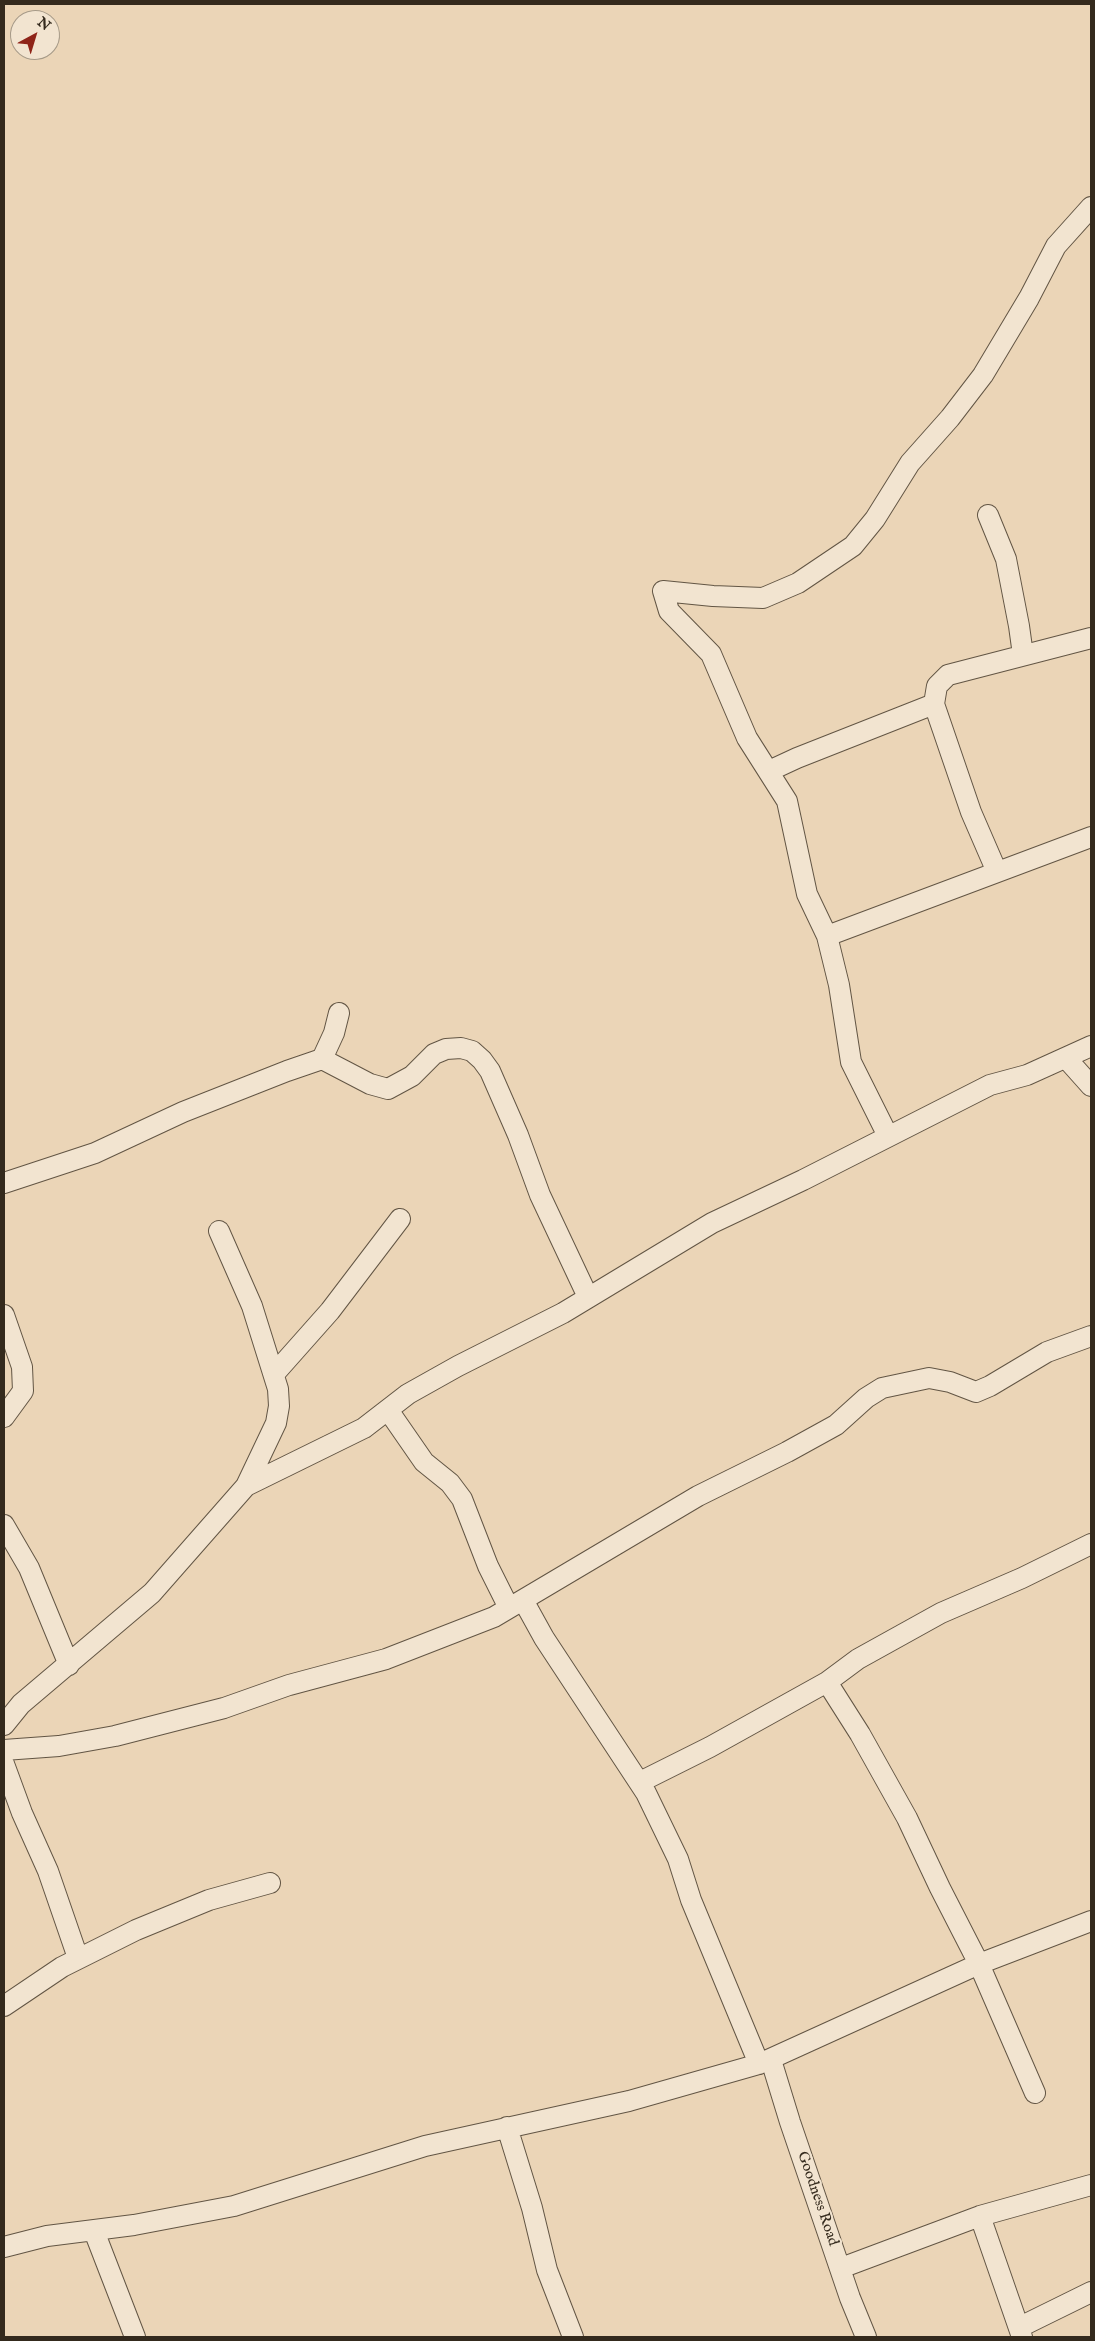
<!DOCTYPE html>
<html>
<head>
<meta charset="utf-8">
<style>
  body { margin:0 }
  #map { position:relative; width:1095px; height:2341px; overflow:hidden; background:#ebd5b7; font-family:"IM FELL English",serif }
  canvas { display:block }
  .frame { position:absolute; inset:0; border:5px solid #342a1d; pointer-events:none }
  .north { position:absolute; left:10px; top:10px; width:50px; height:50px; box-sizing:border-box; background:#f2e4d0; border:1px solid #a69a88; border-radius:50%; rotate:39deg; font-size:14px; font-weight:700; line-height:20px; text-align:center; color:#342a1d }
  .north::after { content:''; display:block; margin:auto; width:18px; height:22px; background:#8f2418; clip-path:polygon(50% 0,100% 100%,50% 72%,0 100%) }
</style>
</head>
<body>
<div id="map">
<canvas width="1095" height="2341"></canvas>
<div class="frame"></div>
<div class="north">N</div>
</div>
<script>
const ctx = document.querySelector('canvas').getContext('2d');
ctx.lineJoin = 'round';
const toPath = rows => new Path2D(rows.map(r => 'M' + r).join(''));
function stroke(path, color, width, dash) { ctx.strokeStyle = color; ctx.lineWidth = width; ctx.lineCap = dash ? 'butt' : 'round'; ctx.setLineDash(dash || []); ctx.stroke(path); }
function write(font, color, halo, rows, align = 'center') {
  ctx.font = font + ' "IM FELL English",serif'; ctx.lineWidth = 4; ctx.setLineDash([]); ctx.textBaseline = 'middle'; ctx.strokeStyle = halo; ctx.fillStyle = color; for (const [text, x, y, turn = 0] of rows) {
    ctx.save(); ctx.translate(x, y); ctx.rotate((+turn || 0) * Math.PI / 180); ctx.textAlign = isNaN(turn) ? turn : align; if (halo) ctx.strokeText(text, 0, 0); ctx.fillText(text, 0, 0); ctx.restore();
  }
}
const street = toPath([
  [988,515,1006,559,1019,626,1023,655],
  [769,771,797,758,934,704],
  [997,872,971,812,934,704,937,686,948,675,1091,638],
  [827,936,1091,837],
  [1066,1058,1091,1086],
  [322,1059,370,1084,388,1089,412,1076,434,1054,446,1049,461,1048,472,1051,482,1060,490,1071,518,1135,540,1195,588,1297],
  [888,1136,851,1062,839,985,827,936,807,894,787,801,747,738,711,654,669,611,663,591,713,596,763,598,798,583,853,546,875,519,910,463,950,418,983,375,1029,298,1056,246,1091,207],
  [4,1183,95,1153,183,1112,287,1071,322,1059,334,1033,339,1013],
  [219,1231,252,1306,278,1389,279,1406,276,1423,246,1486],
  [4,1315,22,1367,23,1391,4,1417],
  [275,1373,330,1311,400,1219],
  [388,1410,424,1462,450,1483,462,1499,488,1566,509,1608],
  [4,1525,29,1568,69,1665],
  [523,1600,544,1638,646,1793,678,1859,691,1900,759,2064],
  [827,1682,860,1734,907,1818,940,1888,979,1964,1035,2093],
  [4,1725,21,1704,152,1593,246,1486,364,1428,408,1394,458,1366,563,1313,712,1223,803,1180,990,1085,1027,1075,1091,1046],
  [4,1750,59,1746,115,1736,224,1708,289,1685,386,1659,494,1617,698,1496,787,1452,836,1425,866,1398,882,1388,929,1378,950,1382,976,1392,990,1386,1047,1352,1091,1336],
  [4,1764,22,1813,48,1871,78,1958],
  [640,1782,710,1747,827,1682,858,1659,941,1613,1022,1578,1091,1544],
  [4,2006,62,1967,136,1930,209,1900,270,1883],
  [771,2060,790,2122,850,2298,866,2337],
  [507,2127,532,2208,547,2270,573,2337],
  [980,2216,1022,2337],
  [94,2231,135,2337],
  [4,2247,47,2236,134,2225,234,2206,425,2146,629,2101,759,2064,979,1964,1091,1921],
  [841,2268,980,2216,1091,2185],
  [1020,2327,1091,2292]
]);
stroke(street, '#625544', 22);
stroke(street, '#f2e4d0', 20);
write('15px', '#342a1d', '#f2e4d0', [
  ["Goodness Road",817,2199,71]
]);
</script>
</body>
</html>
